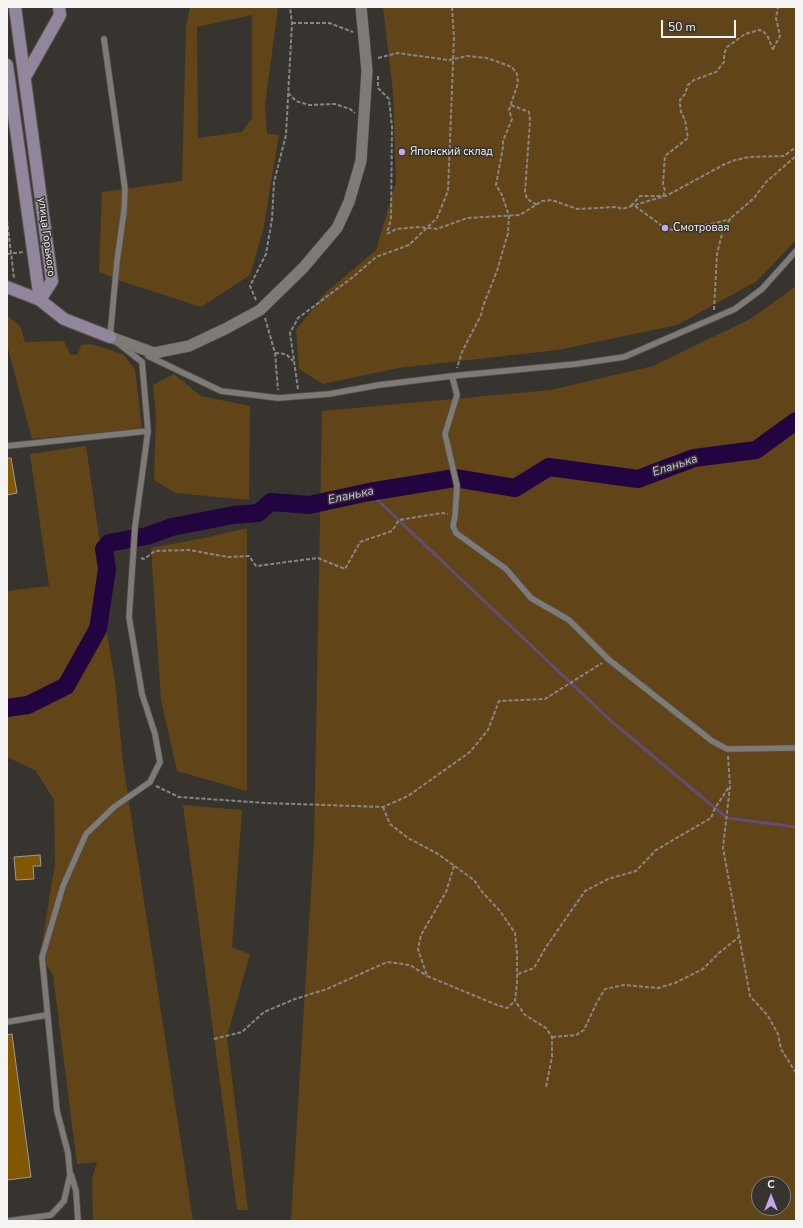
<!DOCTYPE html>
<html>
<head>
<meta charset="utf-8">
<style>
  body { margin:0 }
  #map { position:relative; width:803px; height:1228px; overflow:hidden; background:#373430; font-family:"Nunito Sans",sans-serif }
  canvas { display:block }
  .frame { position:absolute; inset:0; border:8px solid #f6f4f2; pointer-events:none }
  .north { position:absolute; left:751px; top:1176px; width:40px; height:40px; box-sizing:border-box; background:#373430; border:1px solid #83817e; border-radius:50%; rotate:0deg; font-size:11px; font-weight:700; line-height:16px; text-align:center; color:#f6f4f2 }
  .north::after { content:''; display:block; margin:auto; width:14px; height:18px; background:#c2a8f2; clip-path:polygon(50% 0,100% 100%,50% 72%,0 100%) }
  .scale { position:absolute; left:661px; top:20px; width:75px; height:18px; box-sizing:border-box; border:2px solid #f6f4f2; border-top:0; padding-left:5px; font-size:12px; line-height:14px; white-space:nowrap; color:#f6f4f2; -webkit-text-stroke:3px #373430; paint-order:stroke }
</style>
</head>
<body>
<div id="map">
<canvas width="803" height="1228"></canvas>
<div class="frame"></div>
<div class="north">С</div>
<div class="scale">50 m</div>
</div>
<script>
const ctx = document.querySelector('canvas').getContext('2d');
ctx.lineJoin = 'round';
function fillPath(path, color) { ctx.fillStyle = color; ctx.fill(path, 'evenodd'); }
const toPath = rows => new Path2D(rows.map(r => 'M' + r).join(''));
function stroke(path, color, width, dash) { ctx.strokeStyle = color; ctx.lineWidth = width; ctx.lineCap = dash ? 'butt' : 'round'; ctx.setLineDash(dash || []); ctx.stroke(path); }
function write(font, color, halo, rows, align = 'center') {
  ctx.font = font + ' "Nunito Sans",sans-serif'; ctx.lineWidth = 3; ctx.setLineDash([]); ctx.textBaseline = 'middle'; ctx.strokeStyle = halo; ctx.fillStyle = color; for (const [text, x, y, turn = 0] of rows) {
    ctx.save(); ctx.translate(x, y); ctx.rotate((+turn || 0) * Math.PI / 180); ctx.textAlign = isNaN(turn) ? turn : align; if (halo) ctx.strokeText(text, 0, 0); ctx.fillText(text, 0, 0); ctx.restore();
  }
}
fillPath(toPath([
  [190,7,278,8,265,105,267,134,279,135,263,231,250,275,201,307,124,282,99,272,102,192,182,181,186,27],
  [252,15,252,118,242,132,198,138,197,27],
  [383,7,796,7,796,240,757,281,677,325,558,350,398,368,323,384,299,369,296,330,325,293,376,250,396,182,393,92],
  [796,286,796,1221,291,1221,314,842,322,411,551,390,653,366,752,318],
  [759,1184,783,1184,783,1208,759,1208],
  [7,315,20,326,25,342,64,341,71,355,78,354,81,345,91,344,123,354,135,369,142,429,32,439,7,345],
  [174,374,201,396,250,406,249,500,175,493,154,480,156,416,153,385],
  [86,446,100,543,100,593,115,681,123,763,193,1221,93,1221,92,1179,97,1162,77,1164,53,975,40,956,55,864,54,800,36,771,7,757,7,591,49,586,30,454],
  [247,528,247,791,177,771,161,700,151,548,199,539],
  [183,805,242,810,232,947,250,954,227,1037,248,1210,237,1210]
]), '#614418');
stroke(toPath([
  [369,492,610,720,727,818,796,827]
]), '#624d75', 3);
stroke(toPath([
  [7,708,28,705,66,686,98,629,107,569,104,549,109,543,147,536,172,527,233,515,258,513,271,502,309,505,369,492,455,478,515,488,549,467,638,479,694,458,756,450,796,421]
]), '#220540', 18);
const building = toPath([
  [7,458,11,458,17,493,7,495,7,458],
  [40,855,41,866,33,866,34,879,16,880,14,857,40,855],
  [12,1034,31,1177,7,1180,7,1035,12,1034]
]);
fillPath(building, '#825704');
stroke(building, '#9d9994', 1);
const lane = toPath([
  [104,39,125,189,124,211,117,261,110,337],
  [148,356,221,391,278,398,329,394,379,385,452,376,576,364,624,357,735,309,762,289,796,251],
  [452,376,457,395,445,434,457,486,455,516,453,526,456,533,506,569,531,598,569,620,608,659,712,741,727,749,796,748],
  [7,446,148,431],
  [7,1022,47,1015],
  [71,1174,76,1191,78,1221],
  [8,1221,51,1215,64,1201,70,1175,68,1153,57,1111,42,957,63,886,86,834,114,807,150,782,160,762,155,734,142,694,129,617,135,527,148,431,142,362,119,344]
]);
const street = toPath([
  [110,337,154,353,189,346,225,329,260,310,303,268,337,228,349,202,361,161,367,71,361,7]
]);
const secondary = toPath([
  [15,7,52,281,40,300],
  [7,65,40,300],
  [25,77,60,15,59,7],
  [7,287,40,300,64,319,110,337]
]);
stroke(lane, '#565351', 7);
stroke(street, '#565351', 12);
stroke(secondary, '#565351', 14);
stroke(toPath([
  [292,23,329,23,353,32],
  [773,49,780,36,776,18,778,7],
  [378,58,397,53,449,60,467,56,487,58,512,67,517,74,518,83,509,110,512,119,503,141,503,147,496,185,502,195,509,216,508,233,497,271,483,306,481,315,462,352,457,368],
  [378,76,378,88,389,99,392,127,391,219,387,233],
  [288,93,296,101,309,105,335,104,350,109,355,113],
  [511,105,529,112,530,121,525,192,527,199,537,205],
  [631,206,640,196,663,196,665,191,663,184,665,156,688,138,685,120,681,112,680,104,680,100,685,94,688,85,694,80,716,72,724,62,724,54,727,47,745,34,759,30,763,31,768,37,773,50],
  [635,206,665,228,673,230,711,224,731,219],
  [7,220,14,278],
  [387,234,396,229,420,227,437,229,467,218,520,215,542,201,552,200,577,209,617,207,622,209,668,195,723,165,735,160,749,157,784,156,796,147],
  [7,254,24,252],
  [256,300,250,286,266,254,272,219,274,182,286,135,292,23,290,7],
  [714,310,717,254,723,230,731,218,754,198,766,182,796,156],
  [265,318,275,353,278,390],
  [275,353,286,354,293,361],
  [298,389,290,333,298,318,353,277,376,257,409,245,437,218,448,191,454,37,452,7],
  [141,558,144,559,155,551,189,550,228,557,249,556,256,566,318,558,345,569,360,542,392,531,399,520,442,513,448,514],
  [728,756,730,786,723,848,750,996,768,1016,778,1034,781,1049,796,1073],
  [156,786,179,797,266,803,383,807,408,796,470,752,488,730,499,701,545,699,602,663],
  [383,807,390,824,408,838,438,854,474,880,483,893,500,911,515,933,517,955,517,983,515,1001,525,1015,546,1028,552,1037,552,1057,546,1087],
  [454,866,446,892,421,935,418,949,427,976,497,1005,507,1008,515,1001],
  [518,974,534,968,546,947,585,891,608,879,636,871,656,850,711,818,715,808,729,787],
  [552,1037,576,1035,584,1030,597,1002,605,989,624,985,658,988,675,983,703,969,719,953,739,937],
  [214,1039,242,1032,264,1012,295,999,327,989,387,962,410,965,427,976]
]), '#898683', 2, [4, 2]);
stroke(lane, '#7e7a76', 5.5);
stroke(street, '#7e7a76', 11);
stroke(secondary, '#92869c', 12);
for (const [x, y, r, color] of [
  [402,152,4,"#c2a8f2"],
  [665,228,4,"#c2a8f2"]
]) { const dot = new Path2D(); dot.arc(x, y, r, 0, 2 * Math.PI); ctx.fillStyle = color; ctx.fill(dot); stroke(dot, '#373430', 1.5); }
write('11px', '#f6f4f2', '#373430', [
  ["Японский склад",410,152],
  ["Смотровая",673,228]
], 'left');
write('11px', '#f6f4f2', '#373430', [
  ["улица Горького",46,237,83]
]);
write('italic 12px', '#cfbcf4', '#373430', [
  ["Еланька",675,466,-18],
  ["Еланька",351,496,-12]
]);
</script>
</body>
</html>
